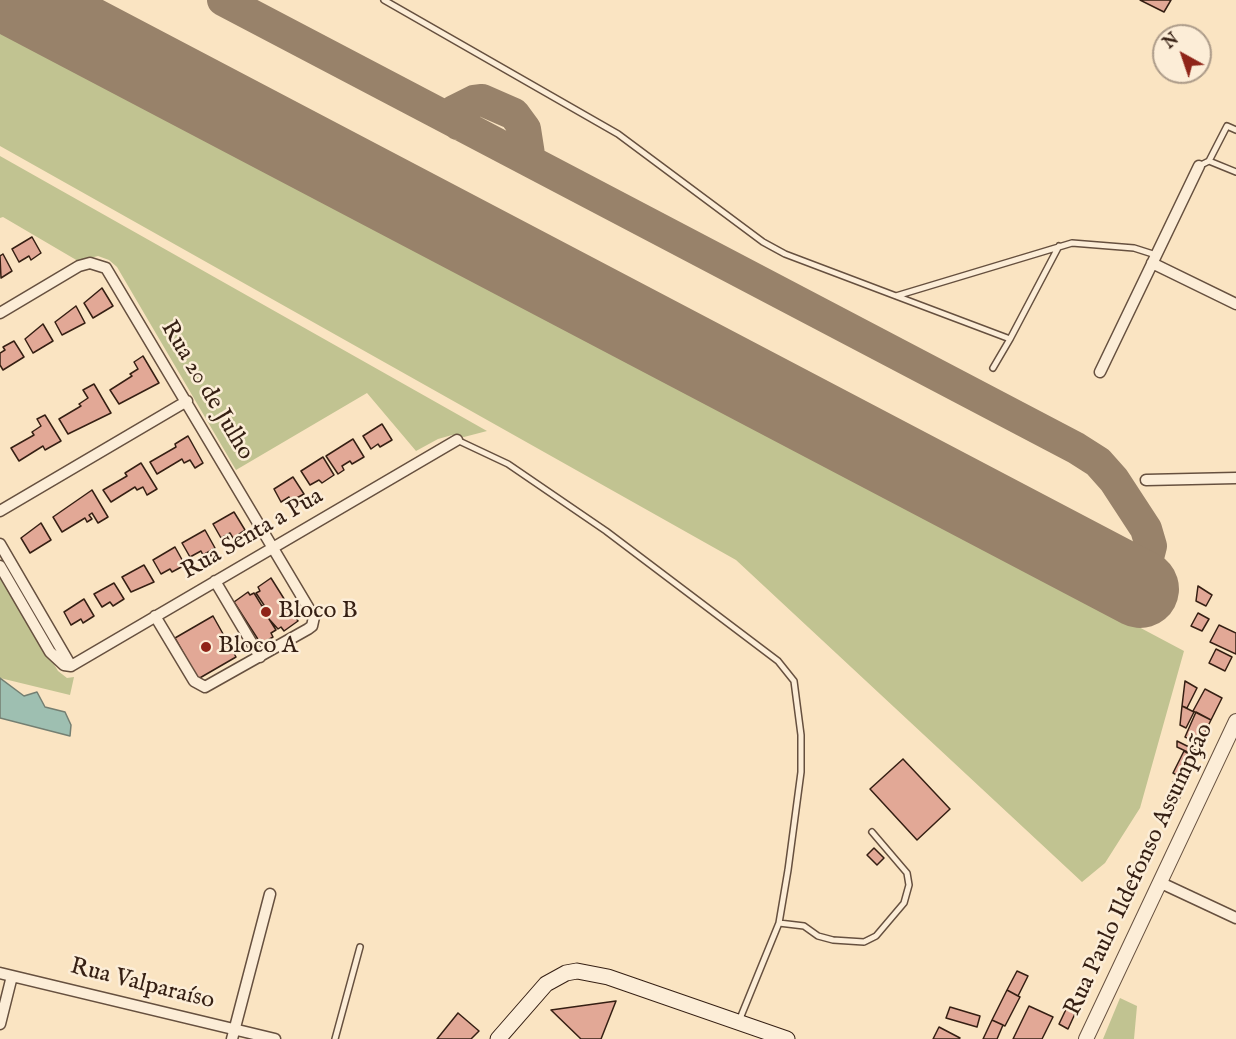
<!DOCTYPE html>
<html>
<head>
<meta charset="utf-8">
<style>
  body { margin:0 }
  #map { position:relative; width:1236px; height:1039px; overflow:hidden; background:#fae4c2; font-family:"IM FELL English",serif }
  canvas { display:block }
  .north { position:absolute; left:1152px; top:24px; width:60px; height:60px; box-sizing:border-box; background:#fcedd7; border:2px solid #ac9b89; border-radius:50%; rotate:320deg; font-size:16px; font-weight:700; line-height:24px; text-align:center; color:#351f13 }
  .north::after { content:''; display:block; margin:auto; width:21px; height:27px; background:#8f2418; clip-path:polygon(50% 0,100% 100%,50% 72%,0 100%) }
</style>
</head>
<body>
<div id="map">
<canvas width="1236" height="1039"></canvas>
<div class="north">N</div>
</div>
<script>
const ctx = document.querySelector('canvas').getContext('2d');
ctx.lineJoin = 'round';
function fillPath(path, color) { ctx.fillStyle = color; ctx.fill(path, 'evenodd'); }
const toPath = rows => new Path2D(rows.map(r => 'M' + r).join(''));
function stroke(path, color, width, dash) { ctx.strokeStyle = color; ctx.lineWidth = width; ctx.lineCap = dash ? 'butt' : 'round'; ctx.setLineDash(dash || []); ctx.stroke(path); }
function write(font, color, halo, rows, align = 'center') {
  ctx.font = font + ' "IM FELL English",serif'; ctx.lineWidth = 5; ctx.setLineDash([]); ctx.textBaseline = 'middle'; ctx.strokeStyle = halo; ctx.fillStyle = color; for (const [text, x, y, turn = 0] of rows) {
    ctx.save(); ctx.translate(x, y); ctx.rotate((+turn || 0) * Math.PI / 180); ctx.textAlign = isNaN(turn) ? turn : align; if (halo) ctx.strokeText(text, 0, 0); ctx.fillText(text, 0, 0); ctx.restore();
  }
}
fillPath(toPath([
  [0,22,1184,651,1140,808,1105,863,1082,882,736,560,0,146],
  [0,156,487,431,464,437,452,435,438,439,416,451,367,393,236,470,117,267,109,260,98,256,78,261,3,217,0,218],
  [0,574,58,671,67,678,74,677,70,695,0,678],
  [1120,998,1137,1006,1134,1039,1103,1039]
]), '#c1c391');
const water = toPath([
  [0,678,24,696,37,692,45,707,65,712,71,725,70,736,0,718,0,678]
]);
fillPath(water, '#9ebfb1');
stroke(water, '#747f72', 1.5);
stroke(toPath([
  [223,0,1076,448,1098,462,1114,480,1146,529,1151,546,1140,589],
  [458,124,454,111,474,101,482,100,514,114,525,129,530,161]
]), '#98826a', 32);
stroke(toPath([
  [19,0,1140,589]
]), '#98826a', 78);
const building = toPath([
  [1140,0,1171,0,1164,12,1140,0],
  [32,237,41,253,31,260,29,256,19,262,12,249,32,237],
  [3,254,12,271,1,278,0,256,3,254],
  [102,288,113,306,93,318,84,303,102,288],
  [76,306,85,323,62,335,55,322,76,306],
  [43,324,53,341,33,353,25,339,43,324],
  [14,341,24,357,3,370,0,365,0,353,5,350,3,347,14,341],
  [143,356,159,383,119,404,110,390,132,376,130,374,138,369,134,362,143,356],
  [94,384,111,413,68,434,59,419,81,406,79,404,88,398,83,390,94,384],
  [45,415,61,441,45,450,43,446,19,461,11,448,34,435,32,432,41,426,37,419,45,415],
  [382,424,392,440,380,447,378,444,371,449,363,436,382,424],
  [188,436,203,463,195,468,190,460,184,463,182,459,157,474,150,462,176,447,175,444,188,436],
  [353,439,364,457,352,464,350,461,342,466,344,470,338,474,326,456,353,439],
  [323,457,334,475,322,483,319,480,310,485,301,471,323,457],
  [141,463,157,489,147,495,143,487,137,490,135,487,111,502,103,490,127,476,125,473,141,463],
  [293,477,304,494,291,501,289,497,281,502,274,489,293,477],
  [92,490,108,517,98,523,92,513,89,515,92,519,87,522,85,518,62,532,53,517,92,490],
  [234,512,245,530,233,538,230,533,221,538,213,524,234,512],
  [41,523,51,540,30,553,21,538,41,523],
  [205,530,215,548,203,555,201,551,190,557,182,543,205,530],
  [175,547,185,565,172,572,170,569,161,574,153,560,175,547],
  [144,565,154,582,131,592,122,577,144,565],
  [271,578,298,621,284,631,281,627,278,629,269,619,276,630,271,633,273,637,261,644,234,602,248,592,250,595,254,593,262,606,264,605,256,593,260,591,258,587,271,578],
  [114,583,124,599,113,606,110,602,102,607,94,594,114,583],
  [1198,586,1212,595,1206,606,1196,601,1198,586],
  [84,599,94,616,83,623,81,619,71,625,64,612,84,599],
  [1198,613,1209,619,1202,631,1191,626,1198,613],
  [213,616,236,657,198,679,175,638,213,616],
  [1219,625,1236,633,1236,654,1210,642,1219,625],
  [1216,649,1232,657,1225,671,1209,663,1216,649],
  [1185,681,1197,688,1187,708,1182,706,1185,681],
  [1205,689,1222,698,1211,720,1193,711,1205,689],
  [1182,706,1194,712,1186,728,1180,725,1182,706],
  [1196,712,1211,720,1199,744,1185,737,1196,712],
  [1177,741,1199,752,1196,756,1177,747,1177,741],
  [1184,751,1196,758,1185,779,1173,773,1184,751],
  [903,759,950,809,917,840,870,789,903,759],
  [1173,782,1185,788,1175,807,1170,804,1173,782],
  [874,848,884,858,877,865,867,855,874,848],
  [1017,971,1028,976,1018,996,1007,990,1017,971],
  [1007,990,1020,997,1005,1026,992,1020,1007,990],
  [616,1001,601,1039,581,1039,551,1010,616,1001],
  [1070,1001,1079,1005,1068,1029,1059,1024,1070,1001],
  [1029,1006,1053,1017,1042,1039,1013,1039,1029,1006],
  [950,1007,980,1016,977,1027,946,1018,950,1007],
  [458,1013,479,1031,471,1039,437,1039,458,1013],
  [992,1020,1003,1025,997,1039,983,1039,992,1020],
  [939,1027,960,1038,959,1039,933,1039,939,1027]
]);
fillPath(building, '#e2a896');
stroke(building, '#351f13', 1.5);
const service = toPath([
  [384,0,618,134,763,242,785,254,896,296,1072,243,1134,248,1156,255],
  [1209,161,1236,172],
  [1199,166,1209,161,1227,126,1236,130],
  [896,296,1010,339,1059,246],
  [993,368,1010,339],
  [457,440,508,464,606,531,778,661,794,681,801,735,801,772,788,870,779,923,739,1021],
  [779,923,804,926,818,936,833,940,864,942,876,936,904,903,909,885,907,873,872,832],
  [335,1039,360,947]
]);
const minor = toPath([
  [1152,263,1236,304],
  [0,313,79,266,90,263,106,268,314,617,312,626,308,629,205,687,194,681,155,616],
  [1100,372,1199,166],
  [1146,480,1236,478],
  [0,511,187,401],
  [0,544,71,666],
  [0,566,50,652,64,665,71,666],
  [215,581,260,657],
  [71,666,457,440],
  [1159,882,1236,918],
  [0,973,275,1039],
  [0,1024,12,976],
  [232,1039,270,894]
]);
const tertiary = toPath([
  [1086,1039,1236,721]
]);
const secondary = toPath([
  [498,1039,546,984,566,973,577,971,608,977,787,1039]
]);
stroke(service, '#66503f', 8);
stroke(minor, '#66503f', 13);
stroke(tertiary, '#66503f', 16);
stroke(secondary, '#351f13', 17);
stroke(service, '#fcedd7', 5);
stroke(minor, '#fcedd7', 10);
stroke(tertiary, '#fcedd7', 14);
stroke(secondary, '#fcedd7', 15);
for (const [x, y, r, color] of [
  [266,612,6,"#8f2418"],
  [206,647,6,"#8f2418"]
]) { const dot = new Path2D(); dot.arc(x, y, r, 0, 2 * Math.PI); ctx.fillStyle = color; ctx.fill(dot); stroke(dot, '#fcedd7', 2); }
write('24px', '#351f13', '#fcedd7', [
  ["Rua 20 de Julho",206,391,59],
  ["Rua Senta a Pua",253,535,-30],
  ["Rua Paulo Ildefonso Assumpção",1140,870,-65],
  ["Rua Valparaíso",142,985,14]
]);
write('24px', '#351f13', '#fcedd7', [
  ["Bloco B",278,612],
  ["Bloco A",218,647]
], 'left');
</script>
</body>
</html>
